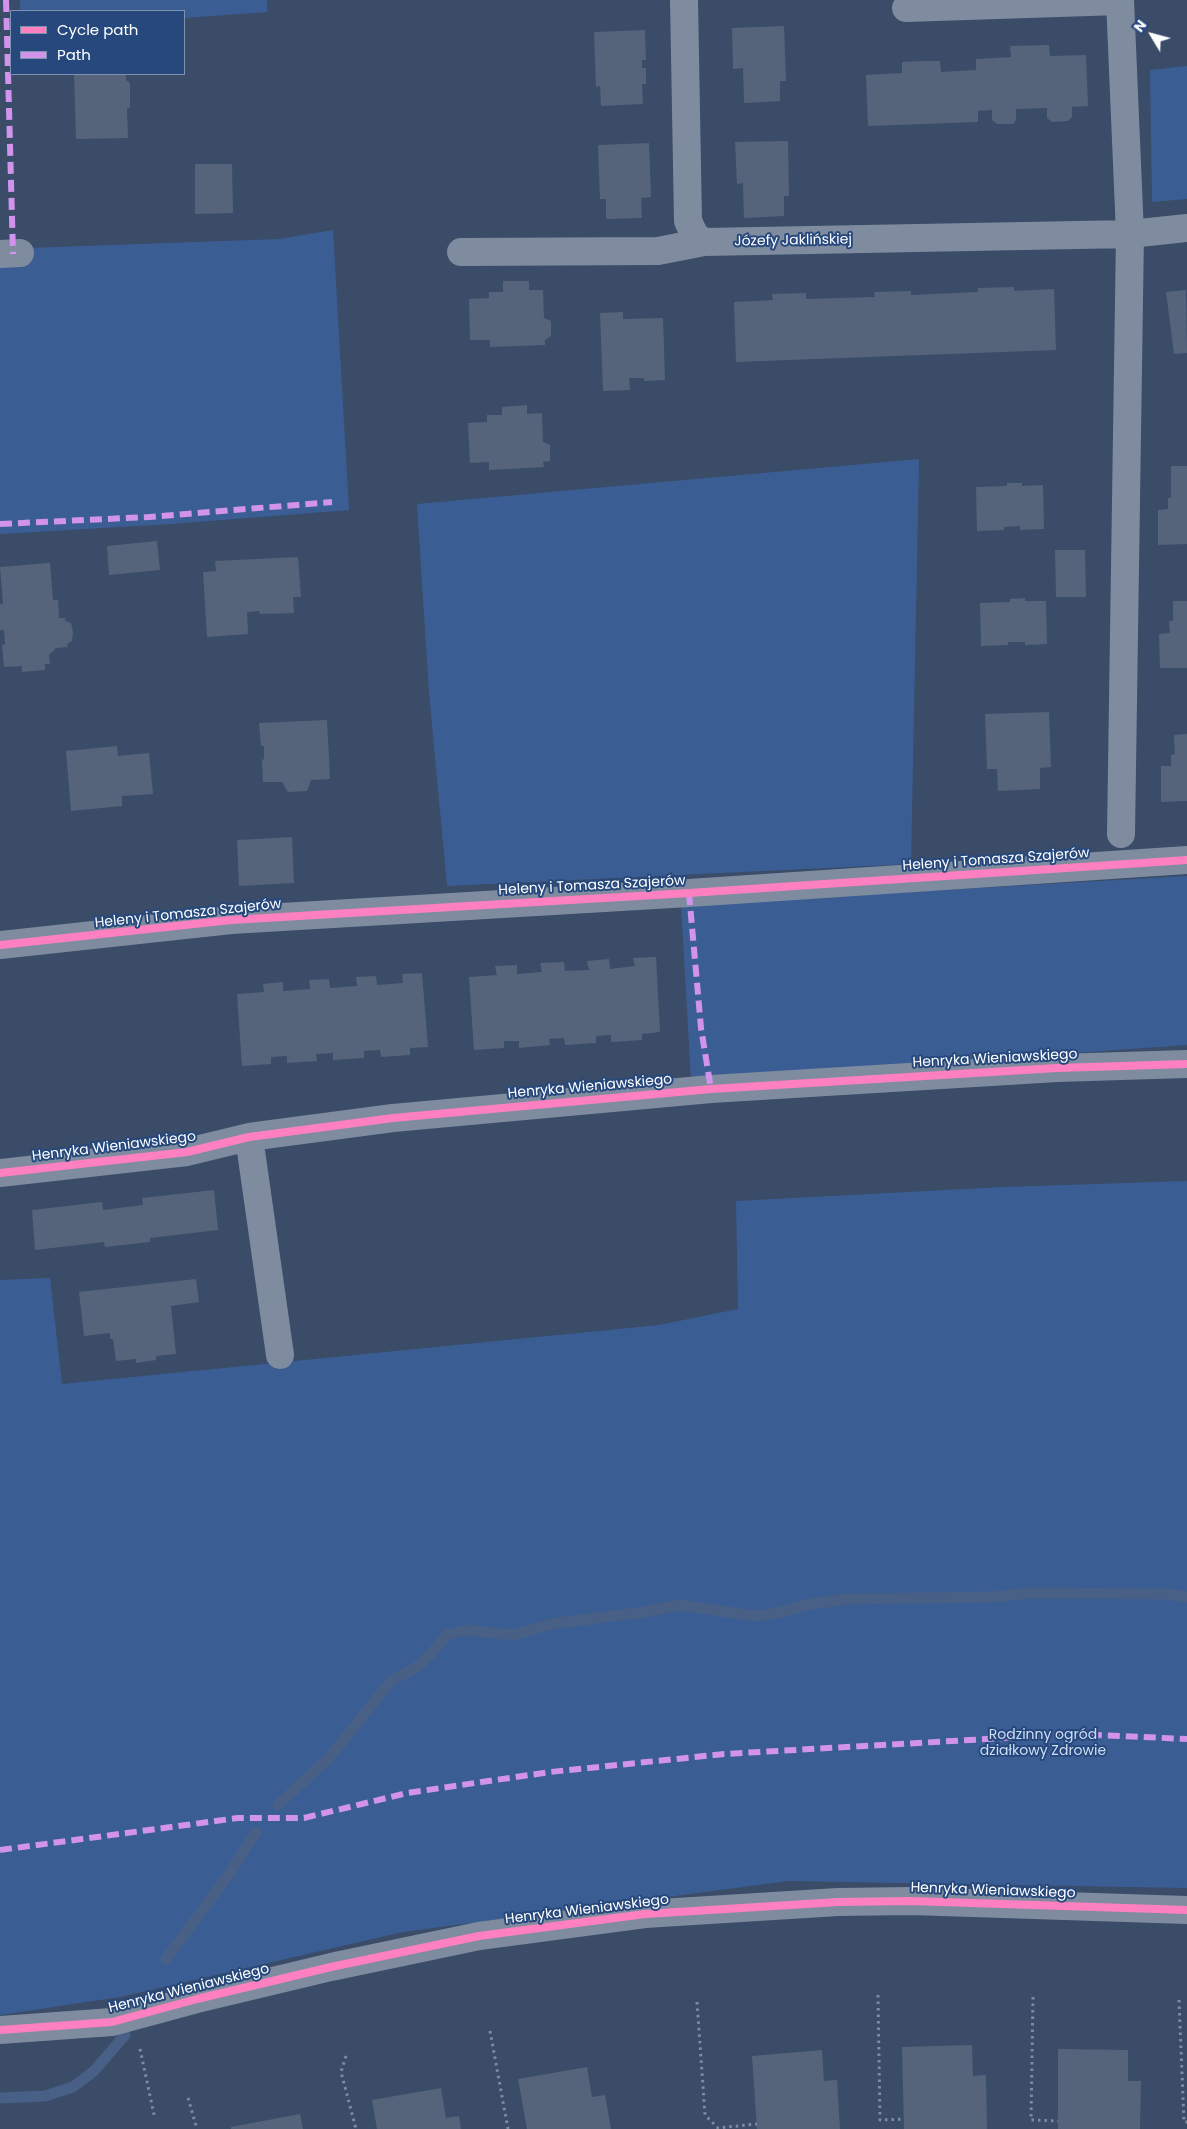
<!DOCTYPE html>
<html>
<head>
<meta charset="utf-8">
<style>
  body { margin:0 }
  #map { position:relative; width:1187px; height:2129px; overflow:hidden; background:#3a4c68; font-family:Poppins,sans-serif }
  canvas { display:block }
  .legend { position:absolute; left:10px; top:10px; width:175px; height:65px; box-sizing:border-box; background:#26487c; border:1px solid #7d91b0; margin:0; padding:6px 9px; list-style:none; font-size:15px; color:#fff }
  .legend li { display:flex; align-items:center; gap:10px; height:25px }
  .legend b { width:25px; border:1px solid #7d91b0 }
  .north { position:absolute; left:1127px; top:10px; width:50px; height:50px; -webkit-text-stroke:4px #26487c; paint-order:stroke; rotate:307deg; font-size:14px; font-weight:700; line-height:20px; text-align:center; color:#fff }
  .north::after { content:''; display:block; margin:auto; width:18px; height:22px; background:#fff; clip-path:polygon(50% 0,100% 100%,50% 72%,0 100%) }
</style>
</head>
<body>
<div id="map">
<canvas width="1187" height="2129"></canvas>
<ul class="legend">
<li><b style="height:6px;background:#ff80c0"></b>Cycle path</li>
<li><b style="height:6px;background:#d193ec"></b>Path</li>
</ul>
<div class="north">N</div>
</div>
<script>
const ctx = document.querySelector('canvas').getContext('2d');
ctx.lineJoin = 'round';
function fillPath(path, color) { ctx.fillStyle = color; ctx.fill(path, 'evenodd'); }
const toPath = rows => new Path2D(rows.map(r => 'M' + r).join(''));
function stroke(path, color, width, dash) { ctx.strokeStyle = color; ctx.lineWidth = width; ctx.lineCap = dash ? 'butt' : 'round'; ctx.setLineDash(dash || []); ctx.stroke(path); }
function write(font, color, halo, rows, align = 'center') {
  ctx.font = font + ' Poppins,sans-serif'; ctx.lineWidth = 4; ctx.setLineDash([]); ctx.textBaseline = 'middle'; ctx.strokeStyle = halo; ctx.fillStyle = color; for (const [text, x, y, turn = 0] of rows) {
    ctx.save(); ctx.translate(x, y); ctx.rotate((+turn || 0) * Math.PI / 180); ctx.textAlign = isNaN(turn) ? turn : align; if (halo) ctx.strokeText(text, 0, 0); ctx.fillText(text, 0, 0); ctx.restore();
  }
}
fillPath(toPath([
  [20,0,267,0,267,12,184,18,184,11,20,11],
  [1187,66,1187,199,1152,202,1150,70],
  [333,230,349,510,171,524,0,534,0,249,280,239],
  [919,459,911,864,447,886,429,692,417,504],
  [1187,876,1187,1045,691,1080,681,905],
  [1187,1181,1187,1888,788,1881,403,1932,120,1997,0,2015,0,1280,50,1278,62,1384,659,1325,738,1309,736,1201,1004,1187]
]), '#3a5e93');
stroke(toPath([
  [278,1805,329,1758,391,1681,417,1667,431,1654,446,1635,466,1630,514,1635,551,1624,644,1612,680,1605,754,1616,778,1613,805,1605,846,1599,993,1597,1029,1593,1168,1594,1187,1597],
  [166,1959,230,1873,256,1832],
  [0,2098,45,2096,73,2087,94,2071,125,2035]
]), '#486085', 11);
fillPath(toPath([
  [784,26,786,81,780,81,780,101,744,103,743,68,733,69,732,28],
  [645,30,646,60,642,60,642,68,646,68,646,84,642,84,643,104,601,106,600,86,596,87,594,32],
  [1049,45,1050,56,1086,55,1088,106,1072,107,1072,117,1068,121,1052,122,1047,118,1047,108,1016,109,1016,119,1014,124,997,124,992,120,992,110,978,111,978,122,868,126,866,75,902,73,902,62,921,61,940,61,941,72,976,70,976,59,1011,57,1010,46],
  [74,74,126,74,126,80,130,83,130,107,127,109,128,138,76,139],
  [788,141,789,196,784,196,784,216,744,218,743,183,737,184,735,142],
  [649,143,651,197,641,198,642,218,606,219,606,199,600,199,598,145],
  [195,164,232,164,233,213,195,214],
  [503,281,529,281,529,290,543,290,544,318,551,321,551,336,545,340,545,345,490,347,490,340,470,340,469,299,489,298,489,292,503,292],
  [1014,287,1014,291,1054,289,1056,350,736,362,734,302,773,300,772,294,806,293,806,299,875,297,874,292,911,291,911,295,978,292,978,288],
  [1186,290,1187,353,1174,354,1166,292],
  [623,312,623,319,663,318,665,380,644,381,644,378,629,378,630,390,603,391,600,313],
  [527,405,527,414,542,413,543,442,550,445,550,461,543,462,544,467,489,470,489,462,470,463,468,423,487,422,487,415,502,415,502,407],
  [1171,466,1187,466,1187,544,1158,545,1158,510,1168,509,1168,498,1171,498],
  [1007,483,1022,483,1022,486,1043,485,1044,529,1020,530,1020,526,1004,527,1004,530,977,531,976,487,1007,486],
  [157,541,160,570,109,575,107,546],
  [1055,550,1085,550,1086,597,1056,597],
  [298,557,301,597,293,597,294,613,260,614,259,611,247,612,248,634,207,637,203,572,216,571,215,561],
  [50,563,53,600,58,600,59,618,65,618,65,621,71,623,73,632,72,641,67,644,68,647,56,648,49,655,50,664,45,664,45,670,22,672,22,666,4,667,2,645,5,644,4,630,0,630,0,604,3,604,0,567],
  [1025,598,1025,601,1046,601,1047,644,1025,645,1025,642,1008,642,1008,645,981,646,980,603,1010,602,1010,599],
  [1173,601,1187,601,1187,668,1160,668,1159,634,1170,633,1169,621,1173,621],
  [1049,712,1051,767,1040,768,1040,789,998,791,997,769,987,769,985,714],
  [327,720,330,779,311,780,307,791,288,792,283,784,283,782,263,782,262,760,264,759,264,746,261,746,259,723],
  [1187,734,1187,801,1161,802,1161,766,1171,766,1171,755,1175,754,1174,735],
  [117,746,118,756,149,753,153,794,122,796,122,806,71,811,66,751],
  [292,837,294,883,239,886,237,840],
  [656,957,660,1032,642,1034,642,1040,611,1042,611,1035,596,1036,596,1043,565,1045,564,1038,549,1039,550,1045,519,1048,519,1041,504,1041,504,1048,474,1050,469,977,497,975,495,966,517,965,517,974,542,972,540,963,564,962,565,971,589,970,587,961,609,959,610,969,635,966,633,958],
  [422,973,428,1047,410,1048,410,1055,381,1057,380,1050,364,1051,364,1058,333,1060,333,1053,316,1054,317,1061,287,1063,287,1056,271,1057,271,1064,242,1066,237,994,264,992,263,984,283,982,283,991,310,989,309,980,329,979,330,988,357,986,356,977,376,976,377,985,403,983,402,974],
  [214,1190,218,1230,150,1238,150,1242,105,1247,104,1242,35,1250,32,1210,102,1202,103,1210,143,1205,142,1198],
  [196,1279,199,1302,171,1306,176,1354,156,1356,156,1360,136,1363,136,1359,116,1361,113,1339,110,1339,110,1333,84,1336,79,1292],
  [972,2045,973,2076,986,2075,987,2129,904,2129,902,2047],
  [1058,2049,1128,2050,1128,2081,1141,2081,1140,2129,1058,2129],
  [822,2050,824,2081,837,2080,840,2129,757,2129,752,2056],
  [587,2067,592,2097,605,2095,611,2129,527,2129,518,2079],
  [441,2088,446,2118,459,2116,461,2129,377,2129,372,2100],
  [300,2114,303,2129,231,2129,231,2127]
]), '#55647a');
stroke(toPath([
  [878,1995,880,2120,904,2119],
  [1033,1997,1031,2120,1058,2121],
  [1179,2000,1184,2122,1187,2122],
  [697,2002,705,2115,718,2128,757,2124],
  [490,2031,508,2129],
  [140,2049,155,2119],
  [346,2056,341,2072,356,2129],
  [188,2098,197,2129]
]), '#7f8c9f', 3, [2.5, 4]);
stroke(toPath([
  [684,0,688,221,695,236,704,242,1130,234,1187,228],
  [1120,0,1130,234,1121,834],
  [906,8,1120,1],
  [461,252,658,251,704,242],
  [0,254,20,253],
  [0,945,231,920,689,893,1187,860],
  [249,1137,280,1355],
  [0,1173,187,1152,249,1137,393,1118,711,1089,1057,1068,1187,1064],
  [0,2030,112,2022,197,1999,331,1967,479,1936,645,1914,838,1902,911,1901,1187,1910]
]), '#7f8c9f', 28);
stroke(toPath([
  [6,0,13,254],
  [0,524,149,517,332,502],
  [689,893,701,1028,711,1089],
  [0,1850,238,1818,304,1818,407,1793,550,1772,724,1754,1075,1734,1187,1739]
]), '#d193ec', 6, [12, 6]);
stroke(toPath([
  [0,945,231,920,689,893,1187,860],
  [0,1173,187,1152,249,1137,393,1118,711,1089,1057,1068,1187,1064],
  [0,2030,112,2022,197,1999,331,1967,479,1936,645,1914,838,1902,911,1901,1187,1910]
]), '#ff80c0', 8);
write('14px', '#fff', '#26487c', [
  ["Józefy Jaklińskiej",793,241,-1],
  ["Heleny i Tomasza Szajerów",996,860,-4],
  ["Heleny i Tomasza Szajerów",592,886,-3],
  ["Heleny i Tomasza Szajerów",188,914,-6],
  ["Henryka Wieniawskiego",995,1059,-3],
  ["Henryka Wieniawskiego",590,1087,-5],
  ["Henryka Wieniawskiego",114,1147,-7],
  ["Henryka Wieniawskiego",993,1891,2],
  ["Henryka Wieniawskiego",587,1910,-7],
  ["Henryka Wieniawskiego",189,1989,-14]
]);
write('14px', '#ceddf4', '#26487c', [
  ["Rodzinny ogród",1043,1735],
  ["działkowy Zdrowie",1043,1751]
]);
</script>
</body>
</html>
